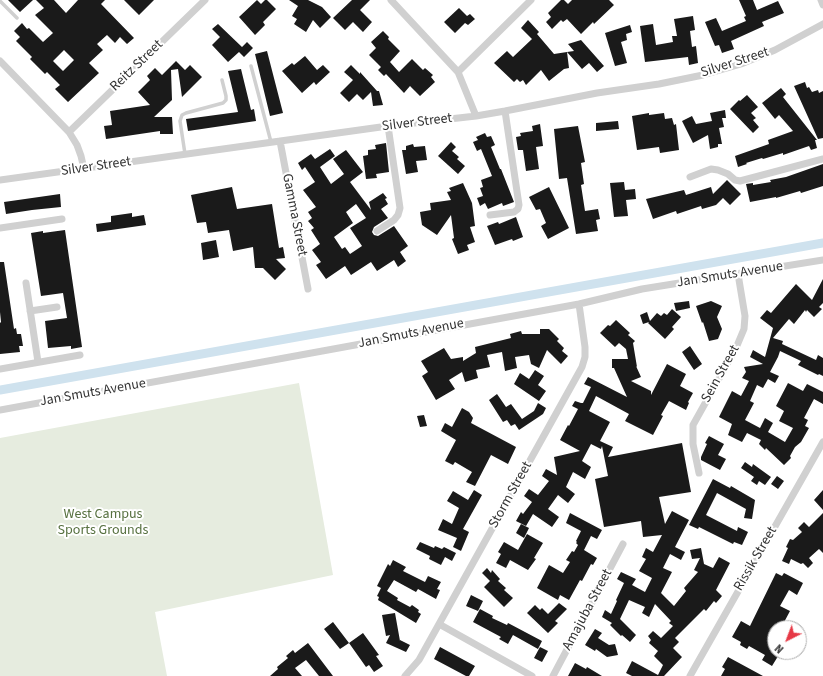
<!DOCTYPE html>
<html>
<head>
<meta charset="utf-8">
<style>
  body { margin:0 }
  #map { position:relative; width:823px; height:676px; overflow:hidden; background:#fff; font-family:"Source Sans 3",sans-serif }
  canvas { display:block }
  .north { position:absolute; left:767px; top:620px; width:40px; height:40px; box-sizing:border-box; background:#fff; border:1px solid #adadad; border-radius:50%; rotate:222deg; font-size:11px; font-weight:700; line-height:16px; text-align:center; color:#333 }
  .north::after { content:''; display:block; margin:auto; width:14px; height:18px; background:#e63946; clip-path:polygon(50% 0,100% 100%,50% 72%,0 100%) }
</style>
</head>
<body>
<div id="map">
<canvas width="823" height="676"></canvas>
<div class="north">N</div>
</div>
<script>
const ctx = document.querySelector('canvas').getContext('2d');
ctx.lineJoin = 'round';
function fillPath(path, color) { ctx.fillStyle = color; ctx.fill(path, 'evenodd'); }
const toPath = rows => new Path2D(rows.map(r => 'M' + r).join(''));
function stroke(path, color, width, dash) { ctx.strokeStyle = color; ctx.lineWidth = width; ctx.lineCap = dash ? 'butt' : 'round'; ctx.setLineDash(dash || []); ctx.stroke(path); }
function write(font, color, halo, rows, align = 'center') {
  ctx.font = font + ' "Source Sans 3",sans-serif'; ctx.lineWidth = 4; ctx.setLineDash([]); ctx.textBaseline = 'middle'; ctx.strokeStyle = halo; ctx.fillStyle = color; for (const [text, x, y, turn = 0] of rows) {
    ctx.save(); ctx.translate(x, y); ctx.rotate((+turn || 0) * Math.PI / 180); ctx.textAlign = isNaN(turn) ? turn : align; if (halo) ctx.strokeText(text, 0, 0); ctx.fillText(text, 0, 0); ctx.restore();
  }
}
fillPath(toPath([
  [299,383,333,575,155,612,167,676,0,676,0,438]
]), '#e6ecdf');
stroke(toPath([
  [0,390,823,243]
]), '#cfe2ee', 9);
fillPath(toPath([
  [8,0,33,0,20,12],
  [36,0,54,0,66,13,78,0,105,0,101,4,134,38,127,44,120,37,115,43,107,35,97,44,103,50,89,63,99,73,68,102,55,89,60,85,47,72,45,74,30,59,32,57,16,41,20,37,14,31,22,23,27,29,29,28,43,42,53,33,35,15,44,8],
  [64,50,74,60,63,71,53,61],
  [124,0,154,0,139,15],
  [257,0,261,4,265,0,267,0,276,9,263,22,265,25,255,35,239,17],
  [289,0,308,0,322,7,331,17,320,28,313,20,306,32,294,24,297,19,292,16,298,6],
  [352,0,370,0,360,10,372,22,363,32,353,22,345,30,333,18],
  [561,0,564,0,568,4,572,0,609,0,614,5,594,24,593,22,581,34,567,19,563,22,561,20,552,29,546,22,551,17,548,13],
  [739,0,753,0,757,10,778,1,784,13,762,22,764,26,731,41,734,49,722,53,719,45,715,46,705,22,716,18,722,31,746,21,744,17,746,16],
  [459,8,467,16,470,14,475,19,468,25,465,23,455,33,444,22],
  [693,16,695,30,690,31,692,47,696,46,698,63,689,65,688,57,645,62,640,26,653,24,656,45,673,42,672,36,677,36,674,19],
  [528,20,539,32,537,34,554,54,567,52,569,68,564,69,549,81,541,70,526,85,523,80,520,82,517,79,514,82,494,63,507,51,513,57,532,39,521,28],
  [218,24,242,47,247,42,253,48,244,57,239,52,228,62,212,45,220,37,212,29],
  [630,25,632,32,626,34,627,40,621,42,627,63,615,66,605,33],
  [383,31,389,37,388,39,400,51,390,62,399,72,412,59,423,70,425,68,433,75,431,77,435,82,420,96,410,86,404,93,386,74,384,76,378,70,381,67,369,55,376,48,371,42],
  [581,40,604,66,597,72,589,63,582,69,567,52,574,51,568,44],
  [267,51,283,113,270,116,255,54],
  [305,56,317,70,323,65,330,72,316,85,314,82,302,93,282,71,292,63,294,65],
  [176,61,185,70,190,65,202,77,182,97,178,69,171,70,172,100,154,117,172,117,173,134,160,134,160,131,106,139,104,126,112,125,110,111,150,105,138,92,150,80,147,76,155,68,162,75],
  [351,65,360,74,360,72,377,91,379,91,383,105,373,106,371,92,363,100,357,94,349,102,340,93,353,80,344,72],
  [241,69,251,110,254,109,256,121,188,131,186,119,238,112,228,71],
  [805,82,807,88,809,87,812,92,818,90,819,93,823,91,823,138,818,139,794,86],
  [781,88,786,94,783,97,817,140,815,140,817,148,811,150,809,146,783,155,783,153,763,159,762,158,746,163,747,164,738,167,735,156,769,144,768,140,793,131,779,115,775,119,762,103],
  [747,95,758,107,751,113,756,118,753,120,759,127,753,133,730,109,739,100,740,101],
  [725,110,726,118,722,118,724,127,719,128,722,144,718,144,718,147,710,149,708,135,693,143,682,121,692,116,696,124,712,121,710,113],
  [649,113,649,115,664,113,665,119,672,118,674,125,676,124,679,150,660,153,659,147,637,150,632,116],
  [618,121,619,129,596,131,596,123],
  [540,124,543,146,536,147,539,169,526,171,523,150,518,150,516,137,521,136,520,133,533,131,532,126],
  [578,126,585,162,581,163,584,184,581,185,585,211,598,209,600,219,596,220,598,231,576,234,567,178,559,179,554,129],
  [485,133,487,137,491,136,495,145,491,147,500,169,501,169,514,202,503,206,502,203,488,209,485,203,480,206,477,198,483,196,480,188,483,187,481,180,492,176,481,149,477,151,473,142,478,140,476,137],
  [451,142,456,147,452,151,459,157,457,159,465,166,458,174,438,156],
  [386,143,389,172,376,174,377,178,366,179,363,156,368,155,368,150,376,149,375,145],
  [413,144,414,147,425,146,427,160,416,161,418,172,406,174,402,150,406,150,406,146],
  [330,149,335,156,320,167,331,184,344,174,333,159,346,150,363,172,350,182,371,210,369,202,383,193,387,198,385,199,388,204,381,209,388,218,374,227,372,232,374,235,378,236,394,226,408,246,400,252,406,261,398,267,394,260,377,271,371,262,351,275,345,266,326,279,316,265,321,262,312,250,320,244,311,230,314,228,308,221,312,218,308,212,316,207,303,190,315,182,305,167,302,170,298,163,311,154,315,159],
  [356,204,366,218,350,228,362,246,350,254,345,247,342,249,334,237,353,223,346,212],
  [823,164,823,186,801,193,800,191,776,198,776,197,750,202,746,184,753,183,753,185,771,182,770,180,786,177],
  [727,180,741,194,730,205,723,198,716,205,702,209,701,206,677,214,676,211,653,219,646,199,684,190,686,195,711,187,713,194],
  [624,182,625,190,635,189,636,199,626,200,628,216,614,217,610,183],
  [463,183,472,203,475,226,470,227,475,242,467,245,469,250,458,254,452,239,454,238,451,215,437,235,422,225,420,212,431,210,430,203,451,200,447,192,451,191,449,188],
  [232,187,237,209,272,204,279,248,283,247,285,258,276,259,286,269,275,280,263,268,255,268,253,247,233,251,229,230,208,233,206,222,197,223,191,195],
  [549,187,569,228,548,239,541,226,546,223,540,209,536,210,529,197],
  [60,194,61,207,32,210,6,214,4,202],
  [132,213,132,217,144,215,146,225,97,232,96,224,111,222,111,216],
  [516,217,523,237,513,241,512,239,495,245,487,226,498,222,499,224],
  [65,230,82,347,71,349,71,346,48,348,45,321,67,318,63,293,41,296,31,233,43,231,43,233],
  [216,240,219,257,203,260,201,243],
  [0,262,4,262,14,329,16,328,17,334,21,334,23,346,19,346,20,352,0,354,0,323,1,322,0,312],
  [823,279,823,303,819,307,822,309,814,317,807,310,806,312,805,310,794,324,789,319,773,338,783,341,782,344,816,360,818,355,823,358,823,376,819,374,818,375,798,365,801,361,780,351,778,357,770,372,779,376,775,383,768,379,763,388,757,385,750,401,754,403,745,420,760,428,765,418,773,423,768,432,785,442,793,428,779,421,784,411,776,406,788,383,803,391,807,384,823,392,823,404,814,399,804,418,808,420,805,426,809,428,801,442,795,447,790,456,791,458,784,465,766,448,765,450,759,444,761,440,747,433,742,442,728,435,732,424,719,417,732,391,741,396,749,381,742,378,746,372,744,367,763,364,750,357,753,350,765,357,773,328,760,318,767,310,771,313,796,284,812,300],
  [689,301,690,308,676,311,674,303],
  [711,301,722,306,717,317,722,329,718,339,709,341,703,322,702,323,696,306],
  [672,309,681,317,672,327,674,329,665,339,648,323,649,322,643,324,640,315,647,312,650,321,657,313,661,316,664,313,667,315],
  [616,320,630,333,628,335,635,341,633,343,637,367,636,366,641,377,631,381,651,391,651,395,667,364,686,374,680,386,693,393,688,402,689,403,686,410,669,401,661,415,663,416,653,435,625,421,629,414,596,396,589,411,610,422,600,441,613,447,608,457,682,443,691,492,659,497,665,524,672,511,689,520,675,547,685,552,681,560,670,554,663,568,672,572,661,593,674,606,686,591,684,588,698,572,694,570,700,558,692,559,690,550,701,548,704,564,713,568,719,557,730,563,716,590,722,596,716,603,714,601,706,611,704,609,675,638,679,642,673,648,682,657,664,676,632,676,626,673,632,661,658,675,663,665,654,656,658,651,649,643,651,640,648,636,653,631,661,638,673,626,669,623,671,621,655,604,649,617,642,613,645,607,629,600,620,619,636,635,630,642,622,635,621,636,610,625,612,623,602,617,605,610,611,614,617,601,616,600,624,583,617,579,621,572,636,579,632,585,645,592,652,578,639,571,646,559,642,557,646,548,653,552,662,535,643,537,641,521,604,527,595,479,608,476,602,446,601,449,591,444,582,461,591,467,585,479,573,472,566,487,575,494,568,503,558,495,548,509,559,517,552,527,533,514,526,526,516,521,521,512,523,514,532,502,524,496,529,489,538,495,549,481,542,476,546,469,557,475,554,457,580,451,560,440,568,425,569,426,578,409,572,406,575,401,581,403,583,403,591,387,584,384,588,377,627,397,614,368,612,368,612,359,628,359,626,349,619,343,615,347,600,333,608,325,610,326],
  [540,329,549,329,559,339,557,341,564,348,562,351,568,356,561,364,547,350,539,368,531,364,529,355,515,357,517,368,505,371,502,352,487,355,490,367,476,370,478,378,465,382,462,372,449,380,455,389,436,400,422,376,428,372,421,361,444,348,451,359,463,357,463,361,476,353,475,347,511,338,510,334,521,331,522,334,540,334],
  [690,346,702,364,694,370,682,352],
  [535,370,544,376,538,385,546,391,539,401,514,384,520,373,529,379],
  [497,394,506,407,511,404,522,419,534,411,538,403,546,408,543,414,519,430,515,424,511,426,507,420,503,422,489,400],
  [462,408,469,412,473,418,471,423,516,447,508,464,491,455,475,486,466,482,472,472,455,462,453,465,445,461,456,440,441,431,445,423,452,427],
  [424,415,427,426,420,427,417,416],
  [709,436,724,444,718,455,726,459,720,470,701,460,701,457,707,444,705,443],
  [745,462,752,467,753,464,771,477,765,485,759,481,757,485,751,481,754,477,741,468],
  [777,476,784,481,778,489,771,484],
  [713,479,730,488,731,486,755,500,752,519,744,518,746,509,717,493,706,515,737,531,738,527,748,532,742,545,734,542,733,544,699,527,698,529,689,525],
  [474,490,482,495,463,529,469,532,461,551,453,547,457,538,438,530,443,519,452,524,459,508,447,501,453,491,468,500],
  [823,490,823,510,814,500],
  [570,513,602,530,597,539,591,536,584,550,597,558,593,565,591,564,582,581,580,580,569,600,560,595,558,600,537,588,549,565,563,573,570,562,566,560,572,551,574,552,578,545,576,543,577,542,576,541,581,531,566,523],
  [823,513,823,553,819,549,809,558,813,563,808,568,803,563,801,564,791,559,789,564,782,561,788,548,786,547,790,539,793,540,802,532,798,528,804,522,809,527],
  [521,524,529,528,524,538,516,533],
  [527,534,543,543,534,558,536,559,528,570,510,560,506,568,496,563,501,554,498,552,504,542,518,550],
  [420,542,434,548,435,546,442,549,444,547,456,553,452,561,445,557,441,565,429,559,430,556,416,549],
  [393,560,406,567,403,571,425,582,428,576,441,582,437,589,440,590,436,599,418,589,416,592,394,580,387,591,398,598,397,600,410,607,412,605,419,610,418,612,421,614,416,623,378,600,379,597,377,596,381,588,377,586,388,564,390,566],
  [487,568,491,573,492,570,500,579,498,581,506,588,504,590,513,598,504,607,484,587,490,581,482,573],
  [776,573,782,576,784,573,803,583,797,595,789,590,780,606,790,611,781,628,775,628,775,652,780,653,772,666,762,660,765,655,749,646,747,649,740,645,741,642,732,637,741,621,750,626],
  [471,595,483,601,478,611,466,606],
  [559,603,567,609,555,621,558,623,548,633,527,613,535,605,540,610,542,608,548,614],
  [480,609,493,616,492,618,507,625,508,623,542,641,538,649,513,635,508,644,499,639,501,637,473,622],
  [395,613,400,641,400,640,410,645,406,652,386,643,390,635,386,636,382,615],
  [333,622,349,643,340,649,324,629],
  [595,629,602,633,598,638,609,645,615,644,618,655,607,657,596,649,595,651,585,645],
  [363,633,379,655,376,656,383,666,374,672,369,665,366,667,349,643],
  [308,643,333,676,319,676,306,660,295,668,302,676,270,676,278,669,277,667,288,658,286,656,293,650,295,653],
  [440,647,475,666,469,676,466,676,434,659],
  [540,647,548,651,542,662,534,658],
  [728,657,763,676,721,676,725,669,722,667],
  [575,663,586,669,587,667,602,676,568,676]
]), '#1a1a1a');
stroke(toPath([
  [0,1,17,18],
  [251,66,271,142],
  [185,154,180,121,182,115,186,113,223,103,226,100,226,96,222,80]
]), '#d0d0d0', 3.5);
stroke(toPath([
  [391,0,458,72,476,116],
  [821,0,823,5],
  [0,61,69,132,77,145,81,156,84,169],
  [458,72,531,0],
  [69,132,205,0],
  [280,141,308,289],
  [690,177,711,169,718,170,728,174,735,180,740,181,823,159],
  [0,180,388,126,476,116,505,111,597,93,659,84,703,75,741,64,775,50,823,24],
  [490,215,514,212,518,209,519,205,505,111],
  [0,228,62,219],
  [377,231,394,220,398,215,400,208,388,126],
  [26,283,38,362],
  [30,311,57,307],
  [0,369,80,355],
  [0,410,579,304,642,289,823,260],
  [699,473,693,444,693,425,736,348,744,329,745,316,738,274],
  [439,624,532,676],
  [405,676,419,660,582,367,585,357,585,347,579,304],
  [553,676,623,544],
  [690,676,823,442]
]), '#d0d0d0', 7);
write('14px', '#333', '#fff', [
  ["Silver Street",735,63,-18],
  ["Reitz Street",137,66,-44],
  ["Silver Street",417,123,-7],
  ["Silver Street",96,167,-8],
  ["Gamma Street",294,215,79],
  ["Jan Smuts Avenue",730,275,-9],
  ["Jan Smuts Avenue",411,334,-11],
  ["Sein Street",721,374,-61],
  ["Jan Smuts Avenue",93,393,-10],
  ["Storm Street",511,495,-61],
  ["Rissik Street",756,559,-60],
  ["Amajuba Street",588,610,-62]
]);
write('14px', '#56703f', '#fff', [
  ["West Campus",103,515],
  ["Sports Grounds",103,531]
]);
</script>
</body>
</html>
